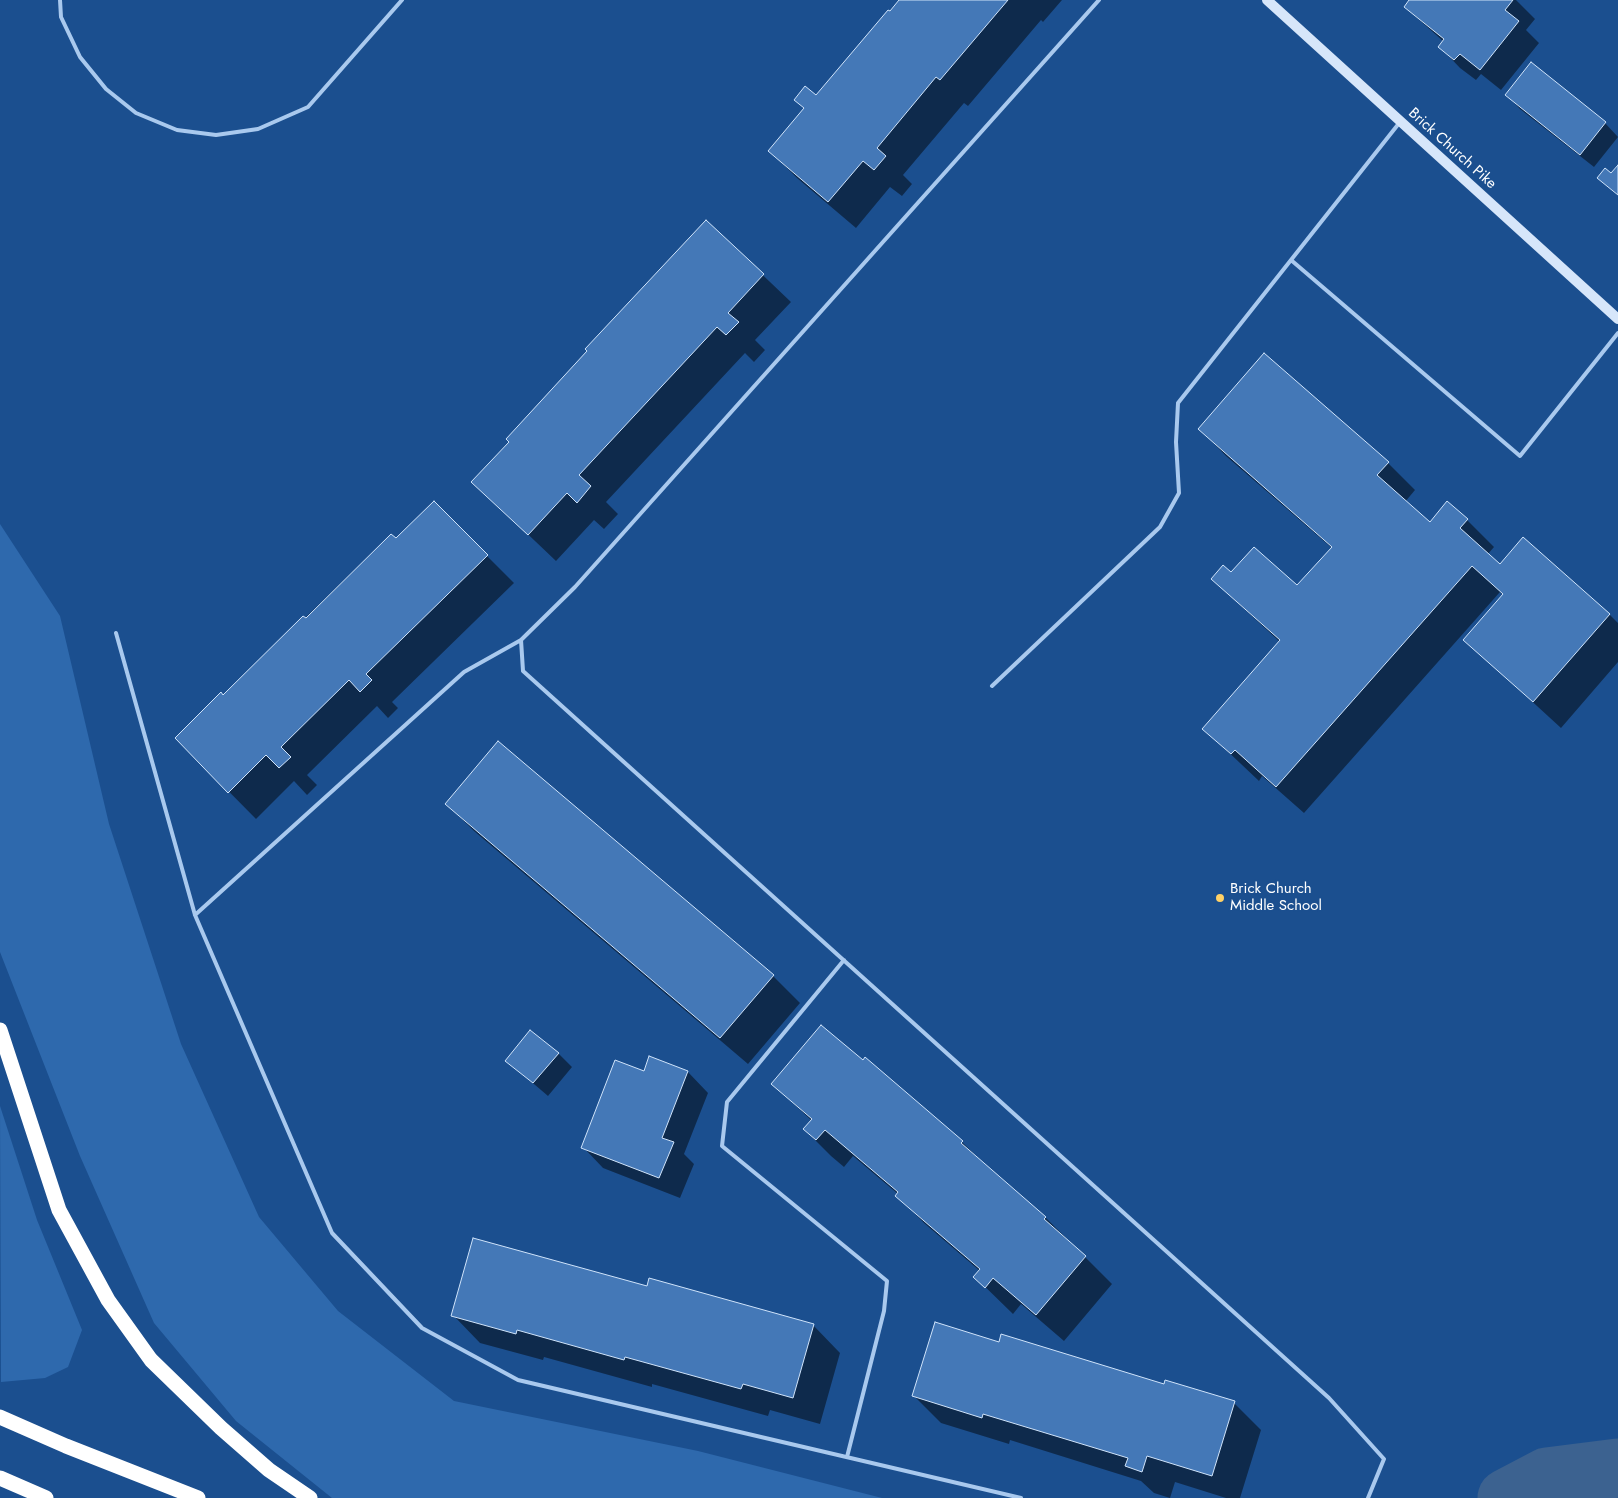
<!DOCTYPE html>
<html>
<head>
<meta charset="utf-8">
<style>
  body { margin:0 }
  canvas { display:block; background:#1b4f8f }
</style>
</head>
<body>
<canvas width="1618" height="1498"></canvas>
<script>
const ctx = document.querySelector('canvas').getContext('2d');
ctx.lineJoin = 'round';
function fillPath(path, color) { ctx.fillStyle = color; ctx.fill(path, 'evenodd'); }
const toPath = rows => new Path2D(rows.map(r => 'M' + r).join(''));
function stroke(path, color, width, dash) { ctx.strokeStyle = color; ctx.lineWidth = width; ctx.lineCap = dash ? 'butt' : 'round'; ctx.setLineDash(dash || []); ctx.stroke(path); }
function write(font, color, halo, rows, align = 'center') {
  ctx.font = font + ' Jost,sans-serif'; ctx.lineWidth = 4; ctx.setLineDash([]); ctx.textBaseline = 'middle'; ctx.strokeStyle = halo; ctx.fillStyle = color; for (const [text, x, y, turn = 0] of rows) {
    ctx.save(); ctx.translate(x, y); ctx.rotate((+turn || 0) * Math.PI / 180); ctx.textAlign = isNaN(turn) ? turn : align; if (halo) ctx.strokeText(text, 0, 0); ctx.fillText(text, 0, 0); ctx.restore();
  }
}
fillPath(toPath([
  [0,524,60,616,109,824,181,1044,259,1217,338,1311,454,1401,698,1451,882,1498,332,1498,236,1421,154,1323,80,1156,0,952],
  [0,1106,37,1220,82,1330,68,1367,45,1378,1,1382]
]), '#2e69ad');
fillPath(toPath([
  [900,0,1062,0,1043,22,1041,20,968,106,964,103,903,175,912,184,902,196,890,187,856,228,797,178,770,151],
  [1411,0,1516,0,1535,19,1526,30,1539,43,1501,90,1481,74,1476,80,1460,68,1440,47,1444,42,1405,7],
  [1507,95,1605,123,1618,137,1594,167,1520,109],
  [706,221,791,302,755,340,765,350,754,362,745,353,606,502,618,514,604,529,594,520,556,561,473,482],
  [1199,428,1388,463,1415,490,1405,502,1430,523,1467,520,1494,547,1488,554,1500,565,1609,614,1618,623,1618,662,1561,728,1465,640,1503,595,1500,592,1304,813,1262,776,1259,781,1204,729,1280,642,1212,579,1231,574,1298,587,1332,548,1226,456],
  [434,503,514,583,392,702,398,708,388,718,377,706,307,775,317,785,307,795,294,781,256,819,176,738,223,697,391,535,396,540],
  [447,804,773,976,800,1003,748,1064,474,831],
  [558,1053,572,1067,548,1096,507,1061],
  [650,1058,688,1072,708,1093,684,1154,694,1164,680,1198,603,1168,583,1147,644,1073],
  [866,1059,962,1142,989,1169,1046,1218,1112,1284,1064,1341,1021,1304,1013,1314,975,1277,980,1271,924,1223,897,1195,898,1194,853,1156,844,1167,831,1156,804,1129,812,1121,773,1084],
  [453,1315,813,1325,840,1353,820,1424,770,1410,768,1416,652,1384,652,1387,544,1357,543,1360,480,1343],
  [1000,1343,1234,1403,1261,1430,1240,1498,1226,1498,1175,1482,1170,1498,1154,1493,1141,1481,1010,1440,1009,1444,941,1423,914,1396]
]), '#0007');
stroke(toPath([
  [1507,1498,1547,1477,1618,1468]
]), '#3c6290', 59);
const building = toPath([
  [899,0,1008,0,940,80,936,77,877,148,886,156,874,170,863,161,828,202,768,151,804,108,794,100,805,86,816,95,888,10,890,11,899,0],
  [1409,0,1513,0,1505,10,1519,21,1480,70,1460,54,1454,60,1438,47,1444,39,1404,7,1409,0],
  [1531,62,1606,122,1580,155,1505,95,1531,62],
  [1618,165,1618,195,1597,178,1605,168,1611,173,1618,165],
  [706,220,764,274,728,313,739,322,726,335,717,327,579,475,591,486,577,503,567,493,528,535,471,482,509,442,506,439,587,351,585,349,706,220],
  [1264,353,1389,462,1377,475,1430,522,1447,501,1468,519,1460,528,1500,564,1523,537,1610,614,1533,702,1463,640,1503,594,1472,566,1276,787,1235,750,1231,754,1202,729,1280,640,1211,579,1223,565,1231,572,1254,547,1297,585,1332,547,1198,429,1264,353],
  [434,501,488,555,366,674,372,680,360,692,349,680,281,747,291,757,279,768,266,755,228,793,175,738,221,692,223,695,303,616,306,618,391,534,396,538,434,501],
  [498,741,774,975,720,1038,445,804,498,741],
  [821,1025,863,1060,865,1057,963,1141,961,1143,1046,1217,1044,1219,1086,1256,1036,1315,993,1278,985,1288,973,1277,980,1269,895,1196,898,1192,825,1130,816,1140,803,1129,812,1119,771,1084,821,1025],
  [530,1030,559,1053,533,1083,505,1061,530,1030],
  [649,1056,688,1071,662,1138,674,1142,659,1178,581,1148,615,1060,644,1071,649,1056],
  [473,1238,647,1286,649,1278,814,1324,793,1398,743,1384,741,1389,625,1357,624,1360,517,1330,516,1334,451,1316,473,1238],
  [935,1322,999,1342,1001,1334,1164,1384,1165,1380,1235,1401,1212,1476,1147,1456,1142,1472,1125,1466,1128,1458,983,1414,982,1418,912,1396,935,1322]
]);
fillPath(building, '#4478b7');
stroke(building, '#cfe3fa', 1);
stroke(toPath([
  [60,0,61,17,80,57,106,89,136,113,177,130,216,135,258,129,308,107,402,0],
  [1099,0,575,587,521,640,523,671,1329,1398,1384,1459,1368,1498],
  [1291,260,1520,456,1618,333],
  [116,633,195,915,332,1233,422,1328,518,1380,1021,1498],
  [992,686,1160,527,1179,493,1176,442,1178,403,1400,122],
  [195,915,464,672,521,640],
  [844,960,727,1102,722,1146,887,1281,884,1311,847,1457]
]), '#a9c9ee', 4);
stroke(toPath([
  [1267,0,1618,319]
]), '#d6e6fa', 10);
stroke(toPath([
  [0,1030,59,1210,108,1300,151,1360,221,1428,269,1470,310,1498],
  [0,1417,66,1446,198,1498],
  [0,1478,46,1498]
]), '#fff', 15);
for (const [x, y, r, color] of [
  [1220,898,5,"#ffd166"]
]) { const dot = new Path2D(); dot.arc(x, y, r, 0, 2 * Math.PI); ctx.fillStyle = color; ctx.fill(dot); stroke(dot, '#1b4f8f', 2); }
write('15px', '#fff', '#1b4f8f', [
  ["Brick Church Pike",1452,149,42]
]);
write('15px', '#fff', '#1b4f8f', [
  ["Brick Church",1230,889],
  ["Middle School",1230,906]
], 'left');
</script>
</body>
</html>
